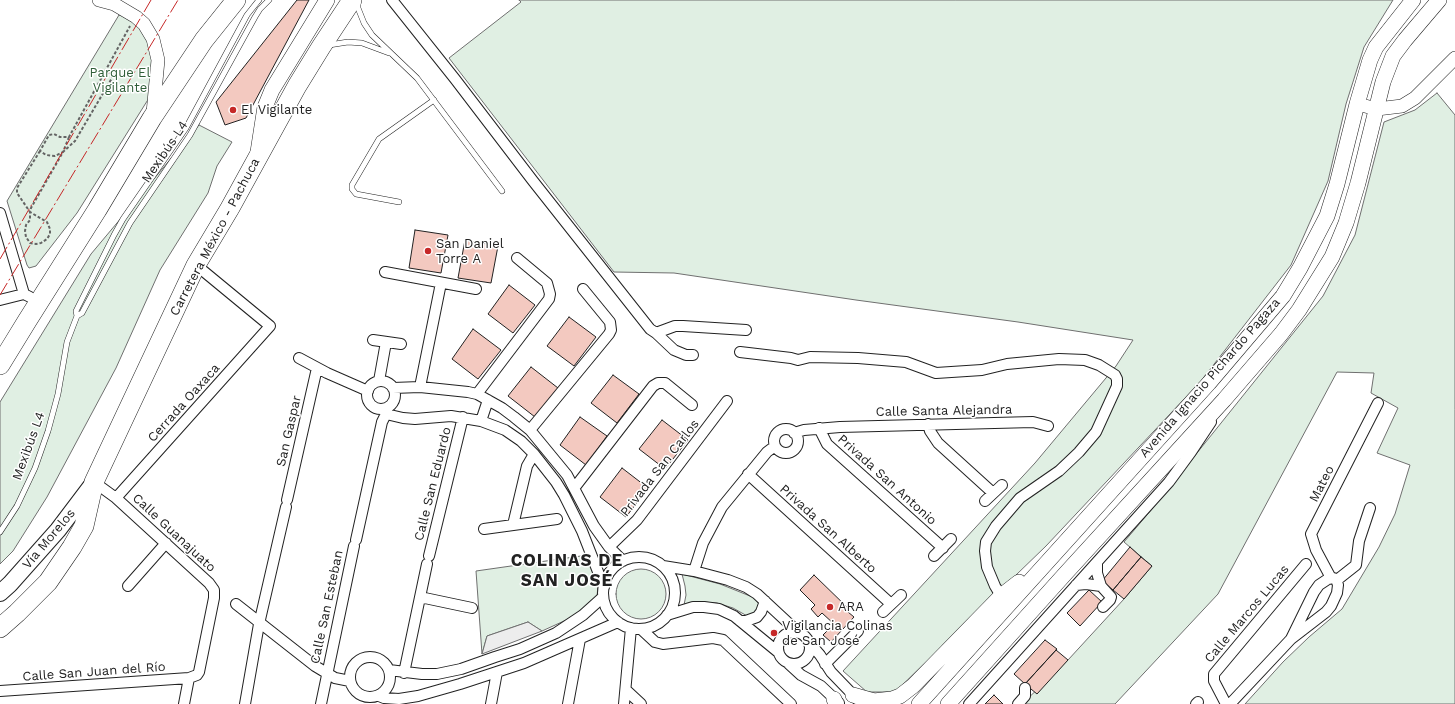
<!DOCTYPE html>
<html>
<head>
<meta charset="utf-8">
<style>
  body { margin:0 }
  canvas { display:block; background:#fff }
</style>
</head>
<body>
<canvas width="1455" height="704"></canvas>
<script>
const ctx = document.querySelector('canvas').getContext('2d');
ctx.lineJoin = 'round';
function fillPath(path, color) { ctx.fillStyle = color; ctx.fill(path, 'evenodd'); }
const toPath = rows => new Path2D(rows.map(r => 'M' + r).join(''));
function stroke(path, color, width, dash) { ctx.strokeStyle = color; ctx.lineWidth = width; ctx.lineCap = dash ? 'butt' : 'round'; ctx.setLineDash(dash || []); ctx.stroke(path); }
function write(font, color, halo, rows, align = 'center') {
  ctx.font = font + ' "Work Sans",sans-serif'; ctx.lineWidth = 3; ctx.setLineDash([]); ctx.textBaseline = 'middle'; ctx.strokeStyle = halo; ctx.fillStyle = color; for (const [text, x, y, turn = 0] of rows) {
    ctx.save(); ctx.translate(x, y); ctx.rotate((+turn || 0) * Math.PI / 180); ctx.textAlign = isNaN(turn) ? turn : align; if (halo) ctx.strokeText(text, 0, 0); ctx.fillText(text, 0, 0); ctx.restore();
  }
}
const green = toPath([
  [519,0,1393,0,1364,47,1346,104,1328,181,1291,265,1201,381,1046,546,895,692,867,692,843,671,1035,463,1116,366,1133,340,1018,322,856,300,674,273,614,272,449,58,521,2,519,0],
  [119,15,131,18,151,41,154,90,77,213,36,266,29,268,27,265,7,201,119,15],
  [1437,93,1455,115,1455,704,1245,704,1283,662,1309,637,1342,609,1379,547,1395,514,1410,465,1377,453,1398,408,1371,393,1374,373,1337,372,1218,594,1115,704,1022,704,1068,660,1124,599,1152,566,1124,542,1152,509,1323,296,1355,235,1384,122,1415,110,1437,93],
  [199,125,232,142,217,166,208,193,160,270,116,368,47,497,13,551,0,564,0,402,91,254,199,125],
  [588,555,598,585,597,597,575,616,542,631,528,622,487,636,482,654,476,571,588,555],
  '616 594a25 25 0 1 1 50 0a25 25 0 1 1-50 0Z',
  [682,574,720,584,755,598,760,606,759,611,749,617,733,608,717,603,701,602,684,605,686,595,685,586,682,574]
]);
fillPath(green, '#e0efe3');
stroke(green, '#6f6f6f', 1);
const parking = toPath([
  [528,622,542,631,482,654,487,636,528,622]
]);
fillPath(parking, '#ededed');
stroke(parking, '#6f6f6f', 1);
const building = toPath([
  [297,0,309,0,246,118,225,125,216,102,297,0],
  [415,230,448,235,441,273,409,268,415,230],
  [465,240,498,246,491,283,458,278,465,240],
  [509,285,535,305,513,333,488,314,509,285],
  [569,317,596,337,574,366,547,346,569,317],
  [473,329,501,350,478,379,452,359,473,329],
  [531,367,558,388,535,417,508,396,531,367],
  [613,375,639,394,617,423,591,403,613,375],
  [580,417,607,436,586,465,560,445,580,417],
  [662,420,688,440,665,469,639,449,662,420],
  [622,468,648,488,626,517,600,497,622,468],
  [1130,547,1141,557,1113,590,1102,581,1130,547],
  [1141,557,1152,566,1124,599,1113,590,1141,557],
  [814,575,850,610,848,612,854,617,831,642,823,635,834,624,822,613,818,617,811,609,815,605,800,590,814,575],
  [1089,590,1102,602,1080,626,1067,613,1089,590],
  [1045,640,1057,649,1025,684,1014,674,1045,640],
  [1056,650,1068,660,1037,694,1025,684,1056,650],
  [994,695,1003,704,985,704,994,695]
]);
fillPath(building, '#f3c9c0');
stroke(building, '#222', 1);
const service = toPath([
  [358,1,358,8,364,23,372,35,417,78,502,191],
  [329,45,348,42,362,43,389,53],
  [399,202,356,194,352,189,352,185,379,139,434,100],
  [77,316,82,313,130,223,190,135,255,17,260,9,269,0],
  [0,532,17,506,35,468,48,431,58,394,67,342,77,316,76,311,114,235,123,219,186,128,247,15,259,0]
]);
const minor = toPath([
  [392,0,455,79,533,181,650,329,656,333,674,350,686,355,693,355],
  [0,213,24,294],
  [385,272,476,289],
  [0,300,24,294,30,297],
  [656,333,675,326,683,326,746,330],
  [373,340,401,344],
  [740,352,791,358,798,360,810,357,858,358,906,362,936,373,982,370,1007,364,1059,359,1085,360,1099,365,1115,375,1117,379,1117,386,1096,432,1079,452,1059,471,1020,498,996,526,986,542,985,551,987,567,995,586,1001,596],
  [299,358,327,373,368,391],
  [379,381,386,342],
  '367 395a14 14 0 1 1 28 0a14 14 0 1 1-28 0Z',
  [420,387,441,283],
  [393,388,420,387,468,392,477,394,502,408,514,417,530,430,567,475,594,526,609,547,623,561],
  [477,394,549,299,550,294,547,283,517,258],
  [383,409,386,414,403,418,415,419,451,416,481,421,505,430,521,441,534,454,556,482,564,495,582,531,604,587],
  [481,421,488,400],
  [928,424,930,431,938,443,993,493],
  [819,428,827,444,943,548],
  '774 441a12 12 0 1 1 24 0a12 12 0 1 1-24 0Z',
  [530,430,609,334,611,330,610,322,583,289],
  [794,433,804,430,840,427,1033,422,1048,426],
  [748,474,891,604],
  [94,482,116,498,209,583,214,590,214,598,199,672,197,675,189,678,184,704],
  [575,487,653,386,658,383,665,383,692,405],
  [116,498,270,326,196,265],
  [287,500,317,368],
  [985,501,1002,485],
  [513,525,527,466,534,454],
  [484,529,557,519],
  [356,540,382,422,386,414],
  [609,547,637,520,727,401],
  [429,556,463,417],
  [934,556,951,539],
  '603 593a36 36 0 1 1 72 0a36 36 0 1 1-72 0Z',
  [1097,563,1097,573,1101,586,1111,597,1110,600,1103,607],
  [663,566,694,571,728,580,746,587,757,594,799,633],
  [694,571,703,543,722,507,767,452,775,446],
  [1331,578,1316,550,1311,534,1378,403],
  [1337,580,1356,565,1359,541,1370,508],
  [1076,585,1086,584,1101,586],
  [128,586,166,543],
  [420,597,472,608],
  [236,604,315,666,335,678,350,681],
  [883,612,901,595],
  [667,615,693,607,704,607,719,609,734,616,778,652],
  [740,621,746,621,757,617,761,612,765,601],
  [641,629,655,642,663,644,713,638,723,640,791,704],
  '778 648a16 16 0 1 1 32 0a16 16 0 1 1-32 0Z',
  [808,641,820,655,831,672,857,699],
  '350 677a20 20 0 1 1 40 0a20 20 0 1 1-40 0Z',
  [789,664,801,675,821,686,839,703],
  [825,664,858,631],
  [389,670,422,674,437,674,461,669,495,657,520,649,556,633,583,615,603,597],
  [404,673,427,564],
  [626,690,641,704],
  [0,691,189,678],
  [379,696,384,698,399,699,418,696,460,684,524,663,618,622],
  [245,704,259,624,286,507],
  [321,704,354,546],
  [491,704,497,672],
  [568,704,580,639],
  [624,704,631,628],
  [969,704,1169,482,1191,452,1211,422],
  [1018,704,1025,696,1025,688],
  [1196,704,1198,702],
  [1226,704,1214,681,1214,674,1306,564],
  [1230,704,1291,639,1326,612,1331,606,1337,593,1338,585,1336,579,1333,578,1328,579,1319,585,1314,592,1291,639]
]);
const tertiary = toPath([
  [99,0,114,4,136,17,144,24,153,39,158,60,153,113],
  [1357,104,1377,109,1402,106,1415,98,1455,58]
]);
const secondary = toPath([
  [258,152,265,107,272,90,327,0],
  [853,695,874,701,892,699,900,696,913,686,1001,596,1019,582],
  [834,699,836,704],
  [919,704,1209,383,1283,296,1300,268,1327,216,1337,184,1357,104,1370,60,1376,47,1413,0],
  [948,704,1065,574,1224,400,1281,334,1299,310,1332,257,1346,223,1358,183,1383,82,1393,56,1405,40,1439,0]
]);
const primary = toPath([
  [0,593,10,584,58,530,92,485]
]);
const motorway = toPath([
  [0,365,27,321,97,210,152,118,204,40,236,0],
  [0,628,17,613,48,582,72,547,84,526,94,482,196,265,230,208,297,86,321,47,352,0]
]);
stroke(service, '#222', 6);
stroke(minor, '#222', 12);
stroke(tertiary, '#222', 14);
stroke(secondary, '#222', 16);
stroke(primary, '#222', 18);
stroke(motorway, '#222', 20);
stroke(toPath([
  [69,137,63,152,55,156,46,155,40,151,49,135,54,134,60,137,69,137,130,26],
  [40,151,17,188,17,193,30,212,30,220,26,225,25,231,26,237,30,243,36,244,41,243,47,239,50,234,50,229,47,222,30,212,31,208,63,152,75,141,112,78,112,75,110,73,104,74]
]), '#646464', 2, [3, 2]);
stroke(service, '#fff', 5);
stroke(minor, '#fff', 10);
stroke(tertiary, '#fff', 13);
stroke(secondary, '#fff', 15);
stroke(primary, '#fff', 16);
stroke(motorway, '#fff', 19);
stroke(toPath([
  [0,259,151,0],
  [0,295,178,0]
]), '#c62828', 1, [14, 3, 2, 3]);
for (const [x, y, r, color] of [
  [233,110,4,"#c62828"],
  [428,251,4,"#c62828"],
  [830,607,4,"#c62828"],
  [774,633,4,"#c62828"]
]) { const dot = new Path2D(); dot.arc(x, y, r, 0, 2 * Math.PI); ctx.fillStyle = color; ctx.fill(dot); stroke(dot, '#fff', 1.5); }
write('13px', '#2f5e38', '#fff', [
  ["Parque El",120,73],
  ["Vigilante",120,88]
]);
write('13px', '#222', '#fff', [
  ["El Vigilante",241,110],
  ["San Daniel",436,244],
  ["Torre A",436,259],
  ["ARA",838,607],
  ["Vigilancia Colinas",782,626],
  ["de San José",782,641]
], 'left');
write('13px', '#222', '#fff', [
  ["Mexibús L4",165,152,-56],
  ["Carretera México - Pachuca",215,237,-62],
  ["Avenida Ignacio Pichardo Pagaza",1210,378,-49],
  ["Cerrada Oaxaca",184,403,-48],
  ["Calle Santa Alejandra",944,411,-1],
  ["San Gaspar",289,431,-77],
  ["Mexibús L4",29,446,-70],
  ["Privada San Carlos",660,468,-52],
  ["Privada San Antonio",887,480,42],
  ["Calle San Eduardo",433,484,-76],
  ["Mateo",1322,484,-63],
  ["Privada San Alberto",828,529,42],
  ["Calle Guanajuato",174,533,43],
  ["Vía Morelos",49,539,-50],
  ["Calle San Esteban",327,607,-78],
  ["Calle Marcos Lucas",1247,614,-50],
  ["Calle San Juan del Río",94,672,-4]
]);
ctx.letterSpacing = '1px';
write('bold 17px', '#222', '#fff', [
  ["COLINAS DE",567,561],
  ["SAN JOSÉ",567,581]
]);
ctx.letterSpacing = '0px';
</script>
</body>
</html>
